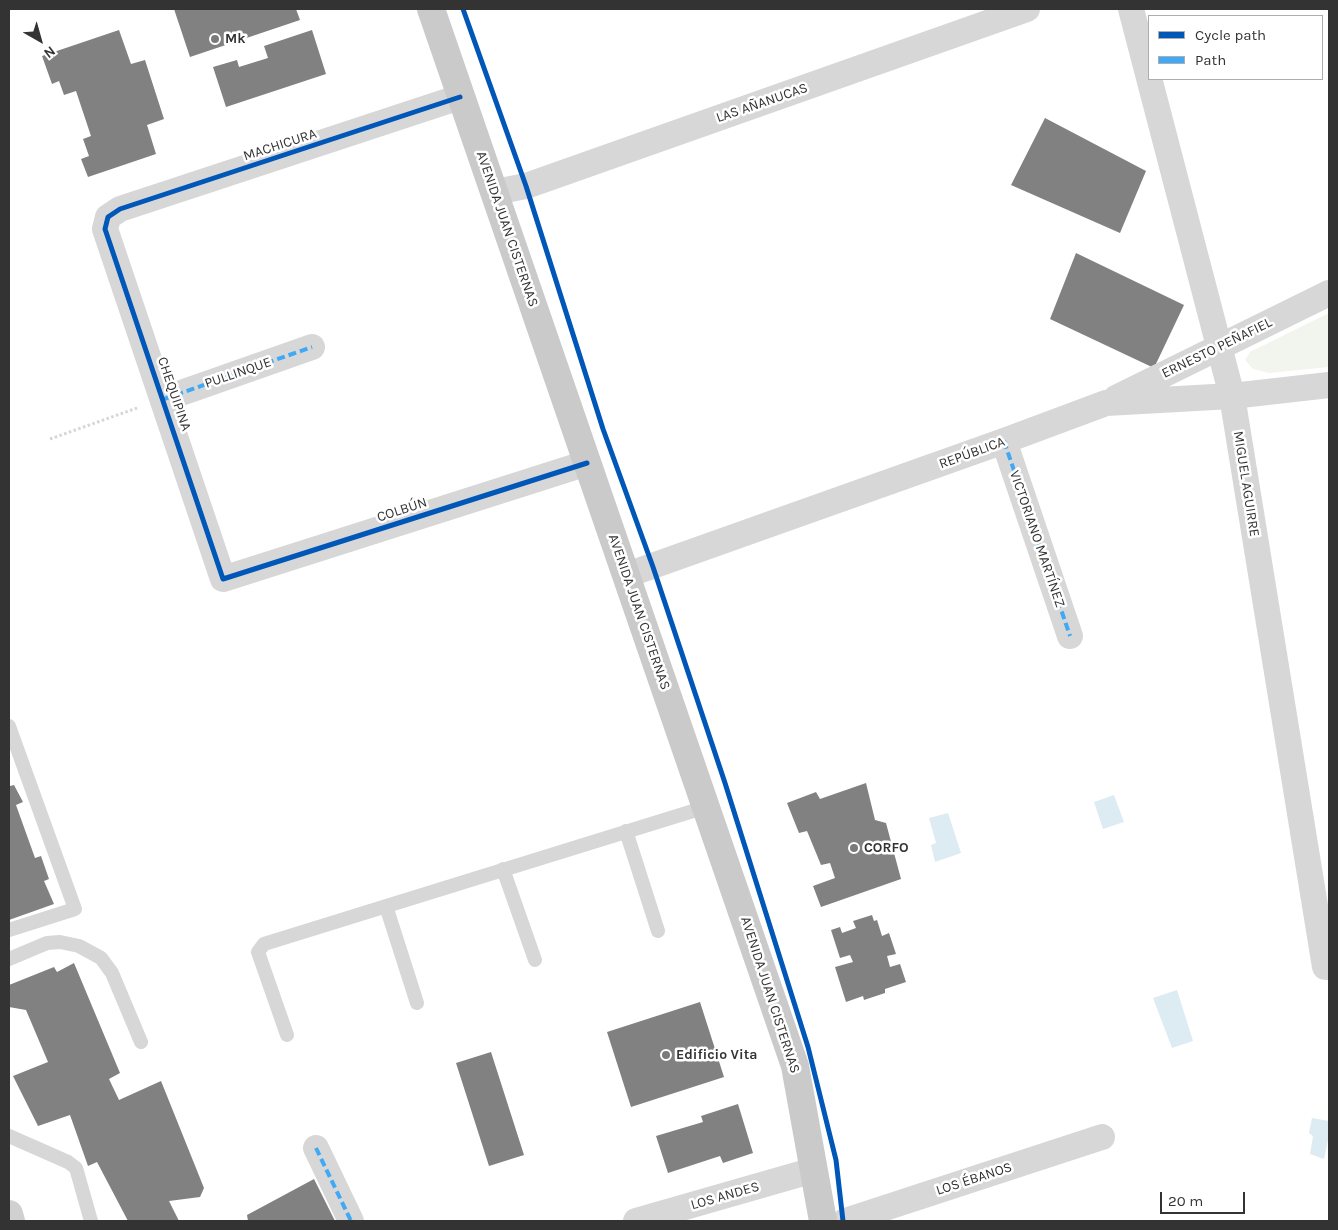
<!DOCTYPE html>
<html>
<head>
<meta charset="utf-8">
<style>
  body { margin:0 }
  #map { position:relative; width:1338px; height:1230px; overflow:hidden; background:#fff; font-family:Karla,sans-serif }
  canvas { display:block }
  .frame { position:absolute; inset:0; border:10px solid #333; pointer-events:none }
  .legend { position:absolute; left:1148px; top:15px; width:175px; height:65px; box-sizing:border-box; background:#fff; border:1px solid #adadad; margin:0; padding:6px 9px; list-style:none; font-size:15px; color:#333 }
  .legend li { display:flex; align-items:center; gap:10px; height:25px }
  .legend b { width:25px; border:1px solid #adadad }
  .north { position:absolute; left:15px; top:15px; width:50px; height:50px; -webkit-text-stroke:4px #fff; paint-order:stroke; rotate:142deg; font-size:14px; font-weight:700; line-height:20px; text-align:center; color:#333 }
  .north::after { content:''; display:block; margin:auto; width:18px; height:22px; background:#333; clip-path:polygon(50% 0,100% 100%,50% 72%,0 100%) }
  .scale { position:absolute; left:1160px; top:1192px; width:85px; height:22px; box-sizing:border-box; border:2px solid #333; border-top:0; padding-left:6px; font-size:15px; line-height:18px; white-space:nowrap; color:#333; -webkit-text-stroke:4px #fff; paint-order:stroke }
</style>
</head>
<body>
<div id="map">
<canvas width="1338" height="1230"></canvas>
<div class="frame"></div>
<ul class="legend">
<li><b style="height:6px;background:#0057b8"></b>Cycle path</li>
<li><b style="height:6px;background:#3fa9f5"></b>Path</li>
</ul>
<div class="north">N</div>
<div class="scale">20 m</div>
</div>
<script>
const ctx = document.querySelector('canvas').getContext('2d');
ctx.lineJoin = 'round';
function fillPath(path, color) { ctx.fillStyle = color; ctx.fill(path, 'evenodd'); }
const toPath = rows => new Path2D(rows.map(r => 'M' + r).join(''));
function stroke(path, color, width, dash) { ctx.strokeStyle = color; ctx.lineWidth = width; ctx.lineCap = dash ? 'butt' : 'round'; ctx.setLineDash(dash || []); ctx.stroke(path); }
function write(font, color, halo, rows, align = 'center') {
  ctx.font = font + ' Karla,sans-serif'; ctx.lineWidth = 5; ctx.setLineDash([]); ctx.textBaseline = 'middle'; ctx.strokeStyle = halo; ctx.fillStyle = color; for (const [text, x, y, turn = 0] of rows) {
    ctx.save(); ctx.translate(x, y); ctx.rotate((+turn || 0) * Math.PI / 180); ctx.textAlign = isNaN(turn) ? turn : align; if (halo) ctx.strokeText(text, 0, 0); ctx.fillText(text, 0, 0); ctx.restore();
  }
}
fillPath(toPath([
  [1329,313,1329,367,1269,373,1253,369,1245,360,1250,352]
]), '#f1f5ed');
fillPath(toPath([
  [1114,795,1124,822,1103,829,1094,802],
  [948,813,961,853,935,862,931,845,936,843,929,818],
  [1177,990,1193,1041,1172,1048,1153,998],
  [1312,1118,1329,1121,1329,1135,1324,1159,1310,1154,1313,1136,1309,1133]
]), '#ddebf3');
fillPath(toPath([
  [174,9,296,9,300,20,190,57],
  [119,30,131,64,145,60,164,119,147,125,156,154,88,177,81,159,89,156,83,139,91,136,76,91,64,95,59,81,52,84,42,56],
  [312,30,326,74,226,107,213,67,237,60,239,67,268,58,264,46],
  [1045,118,1146,171,1120,233,1011,185],
  [1076,253,1184,305,1154,368,1050,319],
  [9,782,10,786,14,785,23,802,16,805,35,858,41,856,49,879,44,881,54,904,9,920],
  [866,783,875,820,886,823,901,879,821,907,813,886,835,878,830,863,821,865,807,831,799,833,787,803,816,792,820,799],
  [872,915,874,921,877,920,882,936,889,933,896,954,887,956,890,967,900,964,906,982,885,989,885,993,864,1000,863,996,846,1002,835,967,853,962,850,955,840,958,831,930,840,927,842,933,856,928,853,921],
  [74,963,120,1073,109,1079,119,1100,161,1081,204,1188,200,1197,169,1201,179,1221,128,1221,97,1162,88,1166,70,1115,38,1126,13,1076,48,1062,26,1010,9,1007,9,985,54,967,57,972],
  [700,1002,724,1077,631,1107,607,1032],
  [491,1052,524,1155,489,1166,456,1063],
  [738,1104,753,1153,723,1163,720,1156,668,1173,656,1136,703,1122,701,1116],
  [314,1179,335,1221,248,1221,247,1215]
]), '#818181');
stroke(toPath([
  [50,439,137,408]
]), '#d6d6d6', 3, [2.5, 2.5]);
stroke(toPath([
  [9,726,75,909,9,930],
  [626,831,658,931],
  [503,869,535,960],
  [386,906,417,1003],
  [9,959,47,943,60,942,79,946,101,958,112,973,141,1042],
  [287,1035,258,952,264,944,706,807],
  [9,1136,68,1162,76,1168,91,1221]
]), '#d7d7d7', 14);
stroke(toPath([
  [1131,9,1232,396,1325,967,1329,967],
  [460,97,120,209,108,217,105,229,223,579,587,463],
  [495,192,526,186,1027,9],
  [1116,398,1329,293],
  [164,399,312,347],
  [1004,441,1070,636],
  [627,575,1004,441,1106,403,1232,396,1329,385],
  [316,1148,351,1221],
  [636,1221,814,1170],
  [845,1221,1102,1137]
]), '#d7d7d7', 26);
stroke(toPath([
  [9,1214,11,1221]
]), '#d0d0d0', 28);
stroke(toPath([
  [431,9,795,1066,823,1221]
]), '#cacaca', 28);
stroke(toPath([
  [164,399,312,347],
  [1004,441,1070,636],
  [316,1148,351,1221]
]), '#3fa9f5', 4, [8, 4]);
stroke(toPath([
  [463,9,526,186,603,429,653,567,725,783,808,1047,836,1160,843,1221],
  [460,97,120,209,108,217,105,229,223,579,587,463]
]), '#0057b8', 5);
for (const [x, y, r, color] of [
  [215,39,5,"#7a7a7a"],
  [854,848,5,"#7a7a7a"],
  [666,1055,5,"#7a7a7a"]
]) { const dot = new Path2D(); dot.arc(x, y, r, 0, 2 * Math.PI); ctx.fillStyle = color; ctx.fill(dot); stroke(dot, '#fff', 2); }
write('bold 14px', '#333', '#fff', [
  ["Mk",225,39],
  ["CORFO",864,848],
  ["Edificio Vita",676,1055]
], 'left');
write('14px', '#333', '#fff', [
  ["LAS AÑANUCAS",762,103,-19],
  ["MACHICURA",280,145,-18],
  ["AVENIDA JUAN CISTERNAS",507,229,71],
  ["ERNESTO PEÑAFIEL",1217,348,-26],
  ["PULLINQUE",238,373,-19],
  ["CHEQUIPINA",174,394,71],
  ["REPÚBLICA",972,453,-20],
  ["MIGUEL AGUIRRE",1246,484,81],
  ["COLBÚN",402,510,-18],
  ["VICTORIANO MARTÍNEZ",1037,539,71],
  ["AVENIDA JUAN CISTERNAS",639,612,71],
  ["AVENIDA JUAN CISTERNAS",770,995,72],
  ["LOS ÉBANOS",974,1179,-18],
  ["LOS ANDES",725,1196,-16]
]);
</script>
</body>
</html>
